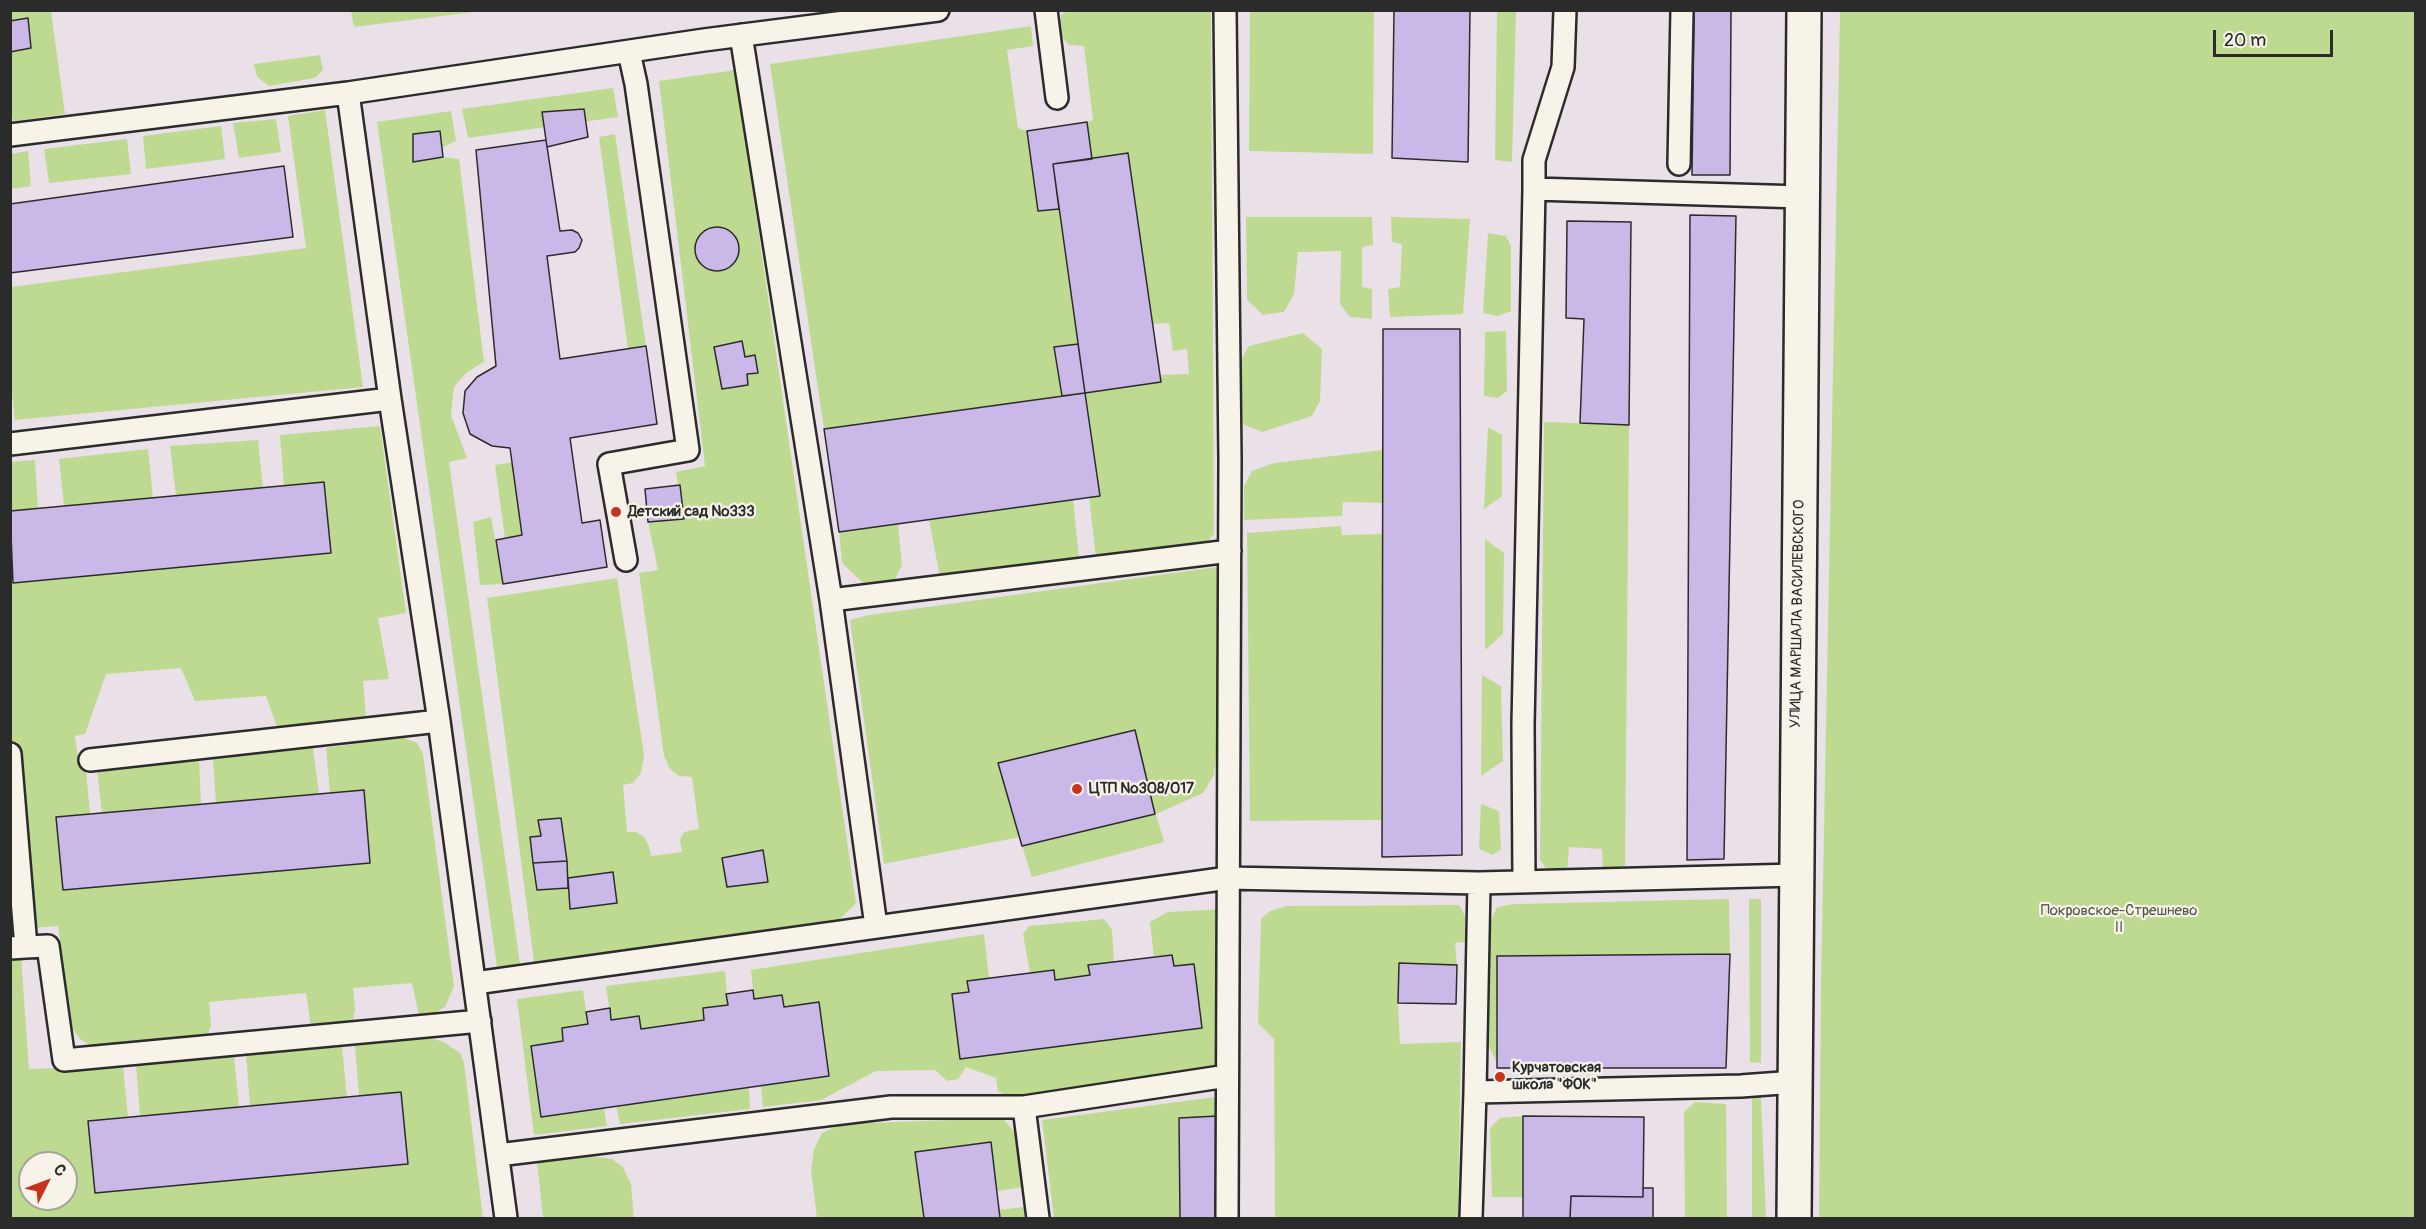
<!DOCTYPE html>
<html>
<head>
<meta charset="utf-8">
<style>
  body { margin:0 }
  #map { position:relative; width:2426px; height:1229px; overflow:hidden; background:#eae1e8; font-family:Pangolin,sans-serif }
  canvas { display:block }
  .frame { position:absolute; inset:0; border:12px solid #2b2b2b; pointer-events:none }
  .north { position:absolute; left:18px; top:1151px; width:60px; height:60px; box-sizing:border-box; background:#f7f3e8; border:2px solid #a5a39c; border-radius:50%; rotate:48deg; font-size:16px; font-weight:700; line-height:24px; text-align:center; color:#2b2b2b }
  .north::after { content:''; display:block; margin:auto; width:21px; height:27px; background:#c8321e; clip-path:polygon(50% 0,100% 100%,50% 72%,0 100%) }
  .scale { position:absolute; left:2213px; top:30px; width:120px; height:27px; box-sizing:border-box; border:3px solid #2b2b2b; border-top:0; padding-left:8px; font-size:18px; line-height:21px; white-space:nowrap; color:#2b2b2b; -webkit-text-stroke:4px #f7f3e8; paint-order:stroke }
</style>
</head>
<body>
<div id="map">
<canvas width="2426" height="1229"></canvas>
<div class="frame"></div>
<div class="north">С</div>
<div class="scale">20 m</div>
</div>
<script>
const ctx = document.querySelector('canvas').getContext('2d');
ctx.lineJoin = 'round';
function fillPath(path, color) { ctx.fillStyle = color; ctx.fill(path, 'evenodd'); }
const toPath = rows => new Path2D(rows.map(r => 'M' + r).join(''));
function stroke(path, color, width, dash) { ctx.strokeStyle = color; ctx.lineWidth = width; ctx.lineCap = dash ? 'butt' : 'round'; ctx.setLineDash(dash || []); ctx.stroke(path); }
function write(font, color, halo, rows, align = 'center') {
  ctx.font = font + ' Pangolin,sans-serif'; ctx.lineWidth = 4.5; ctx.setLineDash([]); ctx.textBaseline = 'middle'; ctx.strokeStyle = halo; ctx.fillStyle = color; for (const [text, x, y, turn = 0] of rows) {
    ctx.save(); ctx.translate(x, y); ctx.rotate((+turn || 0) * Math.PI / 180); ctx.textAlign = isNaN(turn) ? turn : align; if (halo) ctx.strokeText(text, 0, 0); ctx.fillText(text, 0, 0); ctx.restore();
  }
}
fillPath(toPath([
  [11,11,51,11,65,114,13,121,10,104,11,52,31,48,28,18,11,21],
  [351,11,351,10,481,11,354,27],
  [1067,11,1211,11,1214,534,1204,545,1096,557,1089,498,1100,495,1085,393,1161,382,1160,375,1189,374,1187,349,1173,351,1169,323,1153,324,1128,154,1092,159,1087,122,1093,120,1084,46,1069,45,1058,32,1061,15],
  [1250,11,1374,11,1373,154,1249,151],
  [1497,11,1516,11,1512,162,1495,160],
  [1840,11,2415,11,2415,1218,1819,1218,1821,983],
  [1031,26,1033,46,1007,50,1018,128,1027,131,1038,211,1059,209,1078,344,1055,347,1062,396,824,429,770,64],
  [320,55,323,70,315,78,269,86,257,77,254,64],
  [735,70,856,903,840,919,534,962,487,598,617,578,644,755,641,773,633,783,623,785,627,832,636,832,644,837,649,846,651,856,682,852,680,840,684,832,699,829,692,777,679,776,670,769,664,756,639,573,658,570,648,522,683,518,676,472,705,466,659,81],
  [613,88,618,117,468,138,462,109],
  [325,110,363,387,15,420,10,375,11,287,306,248,288,116],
  [451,111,456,141,443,147,443,157,459,159,484,362,467,372,454,387,451,415,467,458,449,462,520,964,497,967,377,122],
  [276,119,281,152,239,158,233,123],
  [221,126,225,159,146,169,143,136],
  [615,134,646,346,628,349,599,137],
  [127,139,131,174,49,183,44,149],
  [28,151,31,186,11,189,11,154],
  [1246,217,1372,217,1373,245,1362,247,1362,287,1372,289,1372,319,1350,317,1340,304,1341,251,1298,252,1294,294,1284,312,1263,315,1247,300],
  [1391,217,1470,219,1463,314,1390,317,1388,289,1400,287,1402,244,1392,242],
  [1488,233,1506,236,1511,246,1511,311,1498,316,1483,313],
  [1506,331,1507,391,1498,398,1484,396,1485,332],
  [1303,333,1322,349,1320,401,1312,416,1262,432,1243,424,1240,362,1249,346],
  [1544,422,1629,425,1625,869,1603,871,1602,849,1569,847,1567,872,1550,874,1540,860],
  [380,426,406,613,378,618,389,679,363,681,366,717,277,727,266,696,195,701,181,668,106,674,85,734,75,736,79,766,86,770,90,814,56,818,63,890,370,863,364,791,330,793,326,748,402,737,417,743,423,754,454,986,445,1007,427,1017,419,1015,412,983,353,988,355,1009,353,1021,345,1026,311,1026,306,993,209,1002,211,1025,208,1034,194,1038,94,1047,80,1039,72,1028,58,926,11,930,10,554,14,583,330,553,284,486,280,435],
  [1488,427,1502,435,1502,496,1484,509],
  [258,440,263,488,176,496,170,446],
  [148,449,153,498,64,506,59,459],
  [1383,450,1383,503,1343,502,1342,516,1244,520,1244,486,1252,471,1274,463],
  [35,460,38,509,11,511,10,462],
  [513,462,522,535,505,538,495,465],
  [1073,500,1079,557,940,577,929,520],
  [491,517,503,584,480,585,473,522],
  [898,524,902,565,895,579,863,583,842,563,839,532],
  [1341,526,1342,535,1383,534,1382,820,1250,821,1247,533],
  [1485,539,1504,553,1503,634,1485,650],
  [1217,567,1217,749,1214,775,1203,793,1156,814,1164,842,1032,877,1022,846,1155,814,1135,730,999,763,1020,837,884,864,850,620,869,615],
  [1482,675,1501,686,1503,761,1481,776],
  [313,748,319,794,216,803,213,759],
  [199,758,201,804,102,813,97,770],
  [1481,804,1499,811,1501,849,1493,855,1479,849],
  [1729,899,1730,954,1497,956,1496,1061,1489,1047,1490,924,1497,907,1515,904],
  [1749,899,1761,899,1761,1063,1750,1062],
  [1459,905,1465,916,1465,942,1455,943,1457,965,1399,963,1398,1003,1400,1044,1461,1042,1458,1218,1275,1218,1274,1039,1258,1023,1261,919,1270,911,1287,906],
  [1223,909,1219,1064,1205,1072,1007,1096,998,1091,996,1078,966,1067,958,1079,947,1081,935,1070,876,1071,821,1100,763,1107,761,1086,829,1076,784,1007,782,995,754,999,751,970,984,934,989,978,967,981,969,992,960,1059,1201,1028,1194,964,1174,966,1154,957,1150,922,1168,912],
  [1104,919,1112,930,1114,962,1089,965,1090,975,1055,980,1054,970,1030,973,1023,934,1029,926],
  [21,956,29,1069,123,1066,128,1118,88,1121,95,1193,408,1164,401,1093,359,1096,355,1046,430,1038,444,1042,460,1053,464,1063,483,1218,11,1218,11,957],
  [30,1163,66,1163,66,1199,30,1199],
  [725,971,728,1005,704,1020,641,1029,639,1016,611,1020,606,986],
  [583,990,588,1024,562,1028,563,1041,531,1046,541,1116,604,1108,607,1126,534,1135,517,999],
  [342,1047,347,1097,250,1106,246,1055],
  [234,1056,239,1107,140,1117,136,1063],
  [749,1088,750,1109,620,1124,616,1106],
  [1215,1097,1218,1116,1179,1118,1180,1218,1054,1218,1042,1120],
  [1752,1097,1761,1097,1766,1218,1752,1218],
  [1695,1102,1726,1104,1727,1218,1685,1218,1684,1112],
  [1523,1116,1523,1197,1492,1197,1490,1128,1500,1118],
  [1003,1118,1019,1139,1026,1187,996,1191,915,1153,924,1218,817,1218,811,1170,814,1149,822,1133,842,1124],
  [591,1156,612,1159,623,1167,631,1184,634,1218,543,1218,537,1161],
  [1024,1207,1025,1218,1000,1218,999,1210]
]), '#beda91');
const building = toPath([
  [1394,10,1470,10,1468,162,1392,158,1394,10],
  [1694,10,1731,10,1730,175,1692,175,1694,10],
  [28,18,31,48,10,52,10,21,28,18],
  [584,109,588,137,547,147,542,112,584,109],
  [1087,122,1092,159,1053,164,1059,209,1038,211,1027,131,1087,122],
  [440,131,443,157,413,162,413,134,440,131],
  [546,140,560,231,572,230,578,233,582,240,579,248,575,252,547,256,560,359,646,346,657,424,570,438,582,523,600,520,607,567,503,584,496,540,522,535,510,448,492,446,470,434,463,413,465,391,477,377,496,366,476,150,546,140],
  [1128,153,1161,382,1085,393,1053,164,1128,153],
  [284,166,293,237,10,273,10,204,284,166],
  [1690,215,1736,216,1724,859,1687,860,1690,215],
  [1567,221,1631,222,1629,425,1580,423,1584,319,1566,318,1567,221],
  '695 249a22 22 0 1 1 44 0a22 22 0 1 1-44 0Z',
  [1383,329,1460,329,1462,855,1382,857,1383,329],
  [742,341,745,357,755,355,758,373,747,374,748,385,722,389,714,347,742,341],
  [1078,344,1085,393,1062,396,1054,347,1078,344],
  [1085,393,1100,496,839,532,824,429,1085,393],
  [324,482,331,553,13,583,10,511,324,482],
  [680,485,684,519,648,522,645,489,680,485],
  [1135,730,1155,814,1022,846,998,763,1135,730],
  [364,790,370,863,63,890,56,817,364,790],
  [561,818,567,861,533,863,530,837,541,836,538,820,561,818],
  [763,850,768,882,727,887,722,858,763,850],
  [567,861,568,888,537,890,533,863,567,861],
  [613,872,617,903,570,909,568,878,613,872],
  [1730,954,1726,1068,1497,1068,1497,956,1730,954],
  [1172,955,1174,966,1194,964,1202,1028,960,1059,952,994,969,992,967,981,1054,970,1055,980,1090,975,1088,965,1172,955],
  [1399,963,1457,965,1456,1004,1398,1003,1399,963],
  [753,990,754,999,782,995,784,1007,819,1002,829,1076,541,1117,531,1046,563,1041,562,1028,588,1024,586,1012,610,1008,611,1020,639,1016,641,1029,704,1020,703,1008,728,1005,726,994,753,990],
  [401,1092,408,1164,95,1193,88,1121,401,1092],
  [1218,1116,1218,1218,1180,1218,1179,1118,1218,1116],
  [1523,1116,1644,1117,1643,1197,1571,1196,1570,1218,1523,1218,1523,1116],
  [991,1142,1000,1218,924,1218,915,1152,991,1142],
  [1643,1188,1653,1188,1653,1218,1570,1218,1571,1196,1643,1197,1643,1188]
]);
fillPath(building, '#cab8e8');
stroke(building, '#2b2b2b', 1.5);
const service = toPath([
  [1046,10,1057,98],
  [1225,10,1230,459,1227,1218],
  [741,35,831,600,876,926],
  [348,93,390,399,439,721,506,1218],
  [10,135,348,93,704,40,938,10],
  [1679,164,1682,10],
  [1534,189,1534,160,1563,67,1565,10],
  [10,444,390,399],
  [626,560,609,464,688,450,636,84,629,52],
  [831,600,1230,551],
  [10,754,26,947,10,948],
  [90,760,439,721],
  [1524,882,1523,725,1534,189,1802,197],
  [26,947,48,946,64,1060,480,1021],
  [475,983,1228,878,1479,883,1796,875],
  [1475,1092,1479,883],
  [1024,1107,1038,1218],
  [498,1155,891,1107,1024,1107,1227,1076],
  [1471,1218,1475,1092,1741,1086,1795,1082]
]);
const secondary = toPath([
  [1794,1218,1804,10]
]);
stroke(service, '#2b2b2b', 26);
stroke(secondary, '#2b2b2b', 38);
stroke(service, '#f7f3e8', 21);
stroke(secondary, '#f7f3e8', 33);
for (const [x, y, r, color] of [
  [616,512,6,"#c8321e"],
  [1077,789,6,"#c8321e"],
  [1500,1077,6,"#c8321e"]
]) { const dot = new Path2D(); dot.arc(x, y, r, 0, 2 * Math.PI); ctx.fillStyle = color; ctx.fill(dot); stroke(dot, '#f7f3e8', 2); }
write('bold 15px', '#2b2b2b', '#f7f3e8', [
  ["Детский сад №333",628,512],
  ["ЦТП №308/017",1089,789],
  ["Курчатовская",1512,1068],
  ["школа \"ФОК\"",1512,1085]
], 'left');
write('15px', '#2b2b2b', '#f7f3e8', [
  ["УЛИЦА МАРШАЛА ВАСИЛЕВСКОГО",1798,614,-89]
]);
write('15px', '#505744', '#f7f3e8', [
  ["Покровское-Стрешнево",2119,911],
  ["II",2119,928]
]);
</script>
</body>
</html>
